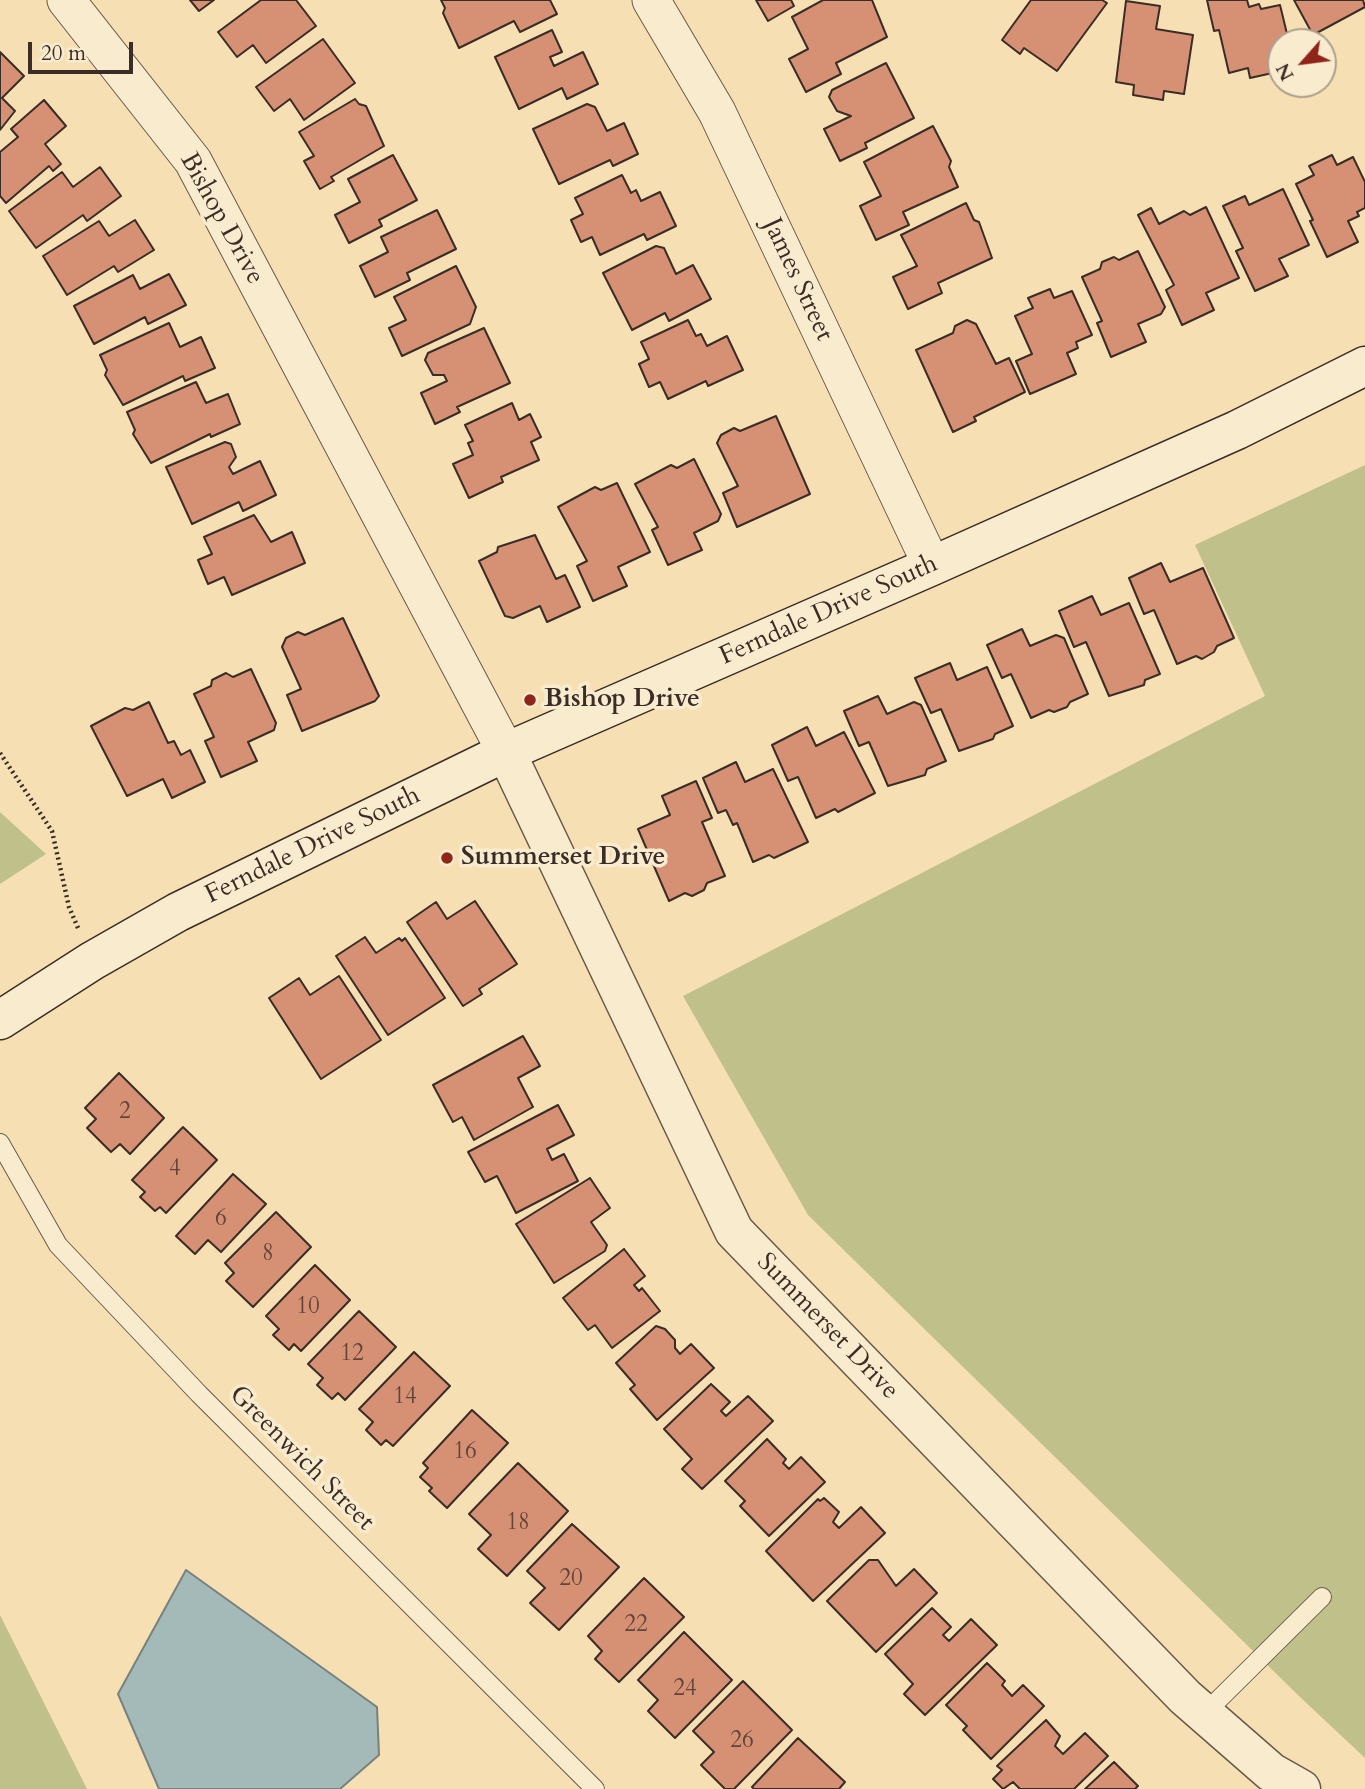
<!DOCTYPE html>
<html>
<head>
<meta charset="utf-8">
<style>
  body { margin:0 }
  #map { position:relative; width:1365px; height:1789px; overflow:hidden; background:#f6e0b3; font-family:Cardo,serif }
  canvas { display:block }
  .north { position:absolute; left:1267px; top:28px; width:70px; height:70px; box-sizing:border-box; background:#f9ebce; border:2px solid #ad9f8b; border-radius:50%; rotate:242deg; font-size:19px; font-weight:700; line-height:28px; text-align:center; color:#3a2c26 }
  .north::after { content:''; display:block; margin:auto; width:24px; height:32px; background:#8f2418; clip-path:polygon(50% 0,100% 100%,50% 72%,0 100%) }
  .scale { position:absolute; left:28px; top:42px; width:105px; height:32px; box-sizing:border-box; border:4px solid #3a2c26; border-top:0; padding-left:9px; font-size:21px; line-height:24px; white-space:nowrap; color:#3a2c26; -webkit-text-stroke:5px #f9ebce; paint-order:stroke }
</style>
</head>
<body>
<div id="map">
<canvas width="1365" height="1789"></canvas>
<div class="north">N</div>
<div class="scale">20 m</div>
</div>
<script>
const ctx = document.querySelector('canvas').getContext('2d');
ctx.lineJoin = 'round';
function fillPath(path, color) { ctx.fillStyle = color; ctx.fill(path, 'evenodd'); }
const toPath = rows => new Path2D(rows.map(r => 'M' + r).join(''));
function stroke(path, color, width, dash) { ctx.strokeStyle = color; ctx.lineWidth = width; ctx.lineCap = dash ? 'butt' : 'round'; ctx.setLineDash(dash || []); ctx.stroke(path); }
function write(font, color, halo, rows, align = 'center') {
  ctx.font = font + ' Cardo,serif'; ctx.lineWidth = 7; ctx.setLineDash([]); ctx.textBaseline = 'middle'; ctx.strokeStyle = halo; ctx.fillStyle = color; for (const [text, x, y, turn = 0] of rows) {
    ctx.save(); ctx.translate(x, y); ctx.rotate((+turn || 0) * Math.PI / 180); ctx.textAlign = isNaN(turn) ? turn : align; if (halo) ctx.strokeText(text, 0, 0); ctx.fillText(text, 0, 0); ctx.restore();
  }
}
fillPath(toPath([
  [1365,465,1365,1758,1301,1698,808,1215,683,996,1265,696,1195,545],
  [0,812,46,854,0,884],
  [0,1615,87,1789,0,1789]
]), '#c0c18a');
const water = toPath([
  [186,1570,377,1707,379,1755,340,1789,159,1789,118,1694,186,1570]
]);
fillPath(water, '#a3bab9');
stroke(water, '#79817e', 2);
const building = toPath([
  [190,0,214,0,199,11,190,0],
  [261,0,296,0,316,26,266,63,253,45,237,57,218,32,261,0],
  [441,0,550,0,557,14,520,32,514,21,459,48,443,13,445,8,441,0],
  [756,0,791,0,794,6,768,21,756,0],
  [823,0,872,0,887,37,836,63,841,74,806,92,789,59,808,49,792,17,823,0],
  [1031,0,1102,0,1107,3,1057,71,1024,48,1020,54,1002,40,1031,0],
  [1207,0,1247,0,1249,7,1259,4,1261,9,1280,5,1289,42,1281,42,1281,60,1274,62,1277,72,1250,78,1248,68,1229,73,1219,30,1214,31,1207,0],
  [1294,0,1363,0,1365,7,1313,35,1294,0],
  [1126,1,1160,6,1156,29,1193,35,1184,94,1164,91,1163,100,1133,95,1134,85,1116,82,1126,1],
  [552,30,562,52,550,57,554,66,583,52,598,84,567,99,562,88,519,109,495,57,552,30],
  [323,39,355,83,304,120,290,99,274,111,256,87,323,39],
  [0,52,24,76,2,98,15,111,0,130,0,52],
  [886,63,914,118,865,143,867,148,840,161,824,129,851,116,837,111,829,97,832,90,886,63],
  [355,99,359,104,366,106,384,146,331,177,334,181,320,189,304,161,314,156,299,132,355,99],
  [44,100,66,126,45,144,61,164,53,171,49,166,6,203,0,196,0,152,18,137,11,129,44,100],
  [587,104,595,107,607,131,624,123,638,154,613,166,610,160,559,184,533,129,587,104],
  [933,126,951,161,949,167,958,187,903,212,909,225,876,240,860,206,881,196,864,162,933,126],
  [393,155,417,200,379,220,382,226,349,243,335,215,360,202,348,179,393,155],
  [1332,155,1337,165,1353,157,1365,182,1365,208,1357,212,1359,216,1348,221,1358,242,1327,257,1310,221,1313,220,1296,184,1314,175,1309,166,1332,155],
  [100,167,121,196,87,221,83,215,36,248,9,211,62,172,73,187,100,167],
  [622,175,631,193,636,190,641,201,660,192,676,226,647,240,644,234,600,255,592,237,581,242,571,220,583,214,575,198,622,175],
  [1283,189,1309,245,1279,259,1288,276,1255,291,1236,251,1243,248,1223,206,1245,196,1249,205,1283,189],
  [966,203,974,220,979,222,992,258,938,283,942,293,908,309,893,277,917,266,901,235,966,203],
  [1206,207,1239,278,1206,293,1214,310,1182,325,1166,290,1174,285,1138,215,1151,208,1159,224,1184,211,1190,215,1206,207],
  [437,210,456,249,407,273,410,280,375,297,360,266,388,252,381,237,437,210],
  [135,220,154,250,118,272,114,266,67,295,43,256,99,221,109,236,135,220],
  [656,246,664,248,676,274,693,265,711,299,669,321,665,313,632,330,603,273,656,246],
  [1138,251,1165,307,1161,314,1138,324,1146,342,1111,357,1097,323,1102,321,1082,277,1100,269,1102,262,1114,257,1119,260,1138,251],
  [456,266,476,307,470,324,402,356,389,328,406,320,394,297,456,266],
  [169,274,186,305,148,324,145,317,94,344,74,306,133,275,140,289,169,274],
  [1050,289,1054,298,1072,291,1092,335,1076,342,1078,348,1067,353,1076,374,1030,394,1016,361,1032,354,1015,316,1033,308,1028,298,1050,289],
  [688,320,696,336,701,334,707,346,727,336,743,370,708,386,706,381,668,399,660,382,649,387,639,364,649,359,641,342,688,320],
  [967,320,976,324,996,364,1009,358,1025,392,974,417,976,421,953,432,916,350,953,333,955,326,967,320],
  [169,323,180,347,201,337,215,368,185,381,183,376,123,405,105,375,107,370,100,355,169,323],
  [484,328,510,383,457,407,460,412,435,424,421,393,447,381,444,375,433,375,425,360,428,353,484,328],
  [196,382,206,403,228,394,240,424,211,437,210,434,151,463,133,434,135,430,127,412,196,382],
  [512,403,519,420,530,414,541,437,531,442,539,460,501,477,503,482,469,498,453,464,473,455,468,443,473,441,465,425,512,403],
  [776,416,810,494,737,527,723,493,738,486,717,443,721,435,734,428,740,431,776,416],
  [225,442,231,444,236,457,229,467,233,474,260,461,276,495,243,511,239,502,192,524,166,467,225,442],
  [694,459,721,514,718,521,694,533,702,550,668,565,652,530,658,527,635,484,671,465,677,468,694,459],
  [617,483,650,552,618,567,627,586,593,601,577,566,587,561,558,507,595,487,601,490,617,483],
  [254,515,271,542,292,532,305,563,232,595,224,577,208,584,198,560,212,554,204,537,254,515],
  [535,535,556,579,565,575,580,607,547,622,540,606,513,618,505,616,479,561,497,552,498,547,535,535],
  [1161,563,1170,582,1203,568,1234,638,1217,646,1214,652,1202,659,1196,656,1177,664,1154,610,1144,614,1129,578,1161,563],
  [1092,596,1101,615,1129,603,1160,674,1145,680,1144,685,1109,696,1086,642,1074,647,1059,611,1092,596],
  [343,618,379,696,375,701,302,731,287,695,301,689,282,647,286,638,298,632,305,635,343,618],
  [1022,629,1030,646,1056,635,1064,638,1088,694,1070,702,1067,707,1054,712,1049,710,1031,718,1011,674,1002,678,987,645,1022,629],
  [950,663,957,680,987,667,1013,726,995,734,993,739,959,751,941,709,931,713,915,678,950,663],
  [251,669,276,723,274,730,248,742,257,761,221,777,205,741,214,737,194,694,211,686,212,680,226,673,233,677,251,669],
  [878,696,887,714,914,702,921,705,946,761,927,769,925,775,888,786,869,742,859,746,844,711,878,696],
  [149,702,168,743,174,741,181,755,190,750,205,782,172,798,163,779,127,796,91,726,125,708,133,710,149,702],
  [807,727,816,746,844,732,875,793,838,812,835,809,816,818,798,777,788,781,772,745,807,727],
  [736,762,745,782,773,769,808,842,774,858,769,855,753,862,737,823,733,825,726,810,718,813,703,778,736,762],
  [696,781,712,818,702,822,725,876,707,883,704,890,692,896,685,893,669,901,638,829,670,815,662,796,696,781],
  [475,901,517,964,479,989,482,994,463,1006,407,922,436,902,447,919,475,901],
  [365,937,376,953,399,938,402,941,405,938,445,998,388,1035,336,956,365,937],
  [339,976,381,1040,321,1079,269,998,299,978,310,995,339,976],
  [523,1036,540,1066,518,1078,533,1107,474,1140,462,1117,453,1122,433,1085,523,1036],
  [119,1073,164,1118,130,1154,120,1144,111,1152,87,1128,96,1119,85,1108,119,1073],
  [558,1105,574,1135,547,1149,552,1160,564,1154,578,1181,516,1213,497,1176,485,1182,468,1152,558,1105],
  [183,1127,217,1160,166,1213,160,1207,155,1211,140,1197,145,1192,132,1180,183,1127],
  [233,1174,266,1204,221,1252,208,1240,195,1254,176,1236,233,1174],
  [590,1178,610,1208,591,1222,607,1245,605,1251,554,1283,516,1224,590,1178],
  [276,1212,311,1247,253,1307,226,1281,234,1273,225,1263,276,1212],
  [624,1249,645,1276,634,1285,639,1291,642,1288,660,1311,612,1348,595,1325,588,1330,563,1298,624,1249],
  [315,1265,350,1300,301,1351,294,1344,289,1350,273,1335,279,1329,266,1316,315,1265],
  [359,1311,396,1347,345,1400,338,1393,332,1399,317,1385,323,1378,308,1364,359,1311],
  [656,1326,665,1329,675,1340,675,1348,680,1354,691,1344,714,1368,657,1420,630,1389,635,1385,616,1363,656,1326],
  [414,1352,450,1386,393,1446,386,1440,381,1445,366,1430,373,1422,359,1409,414,1352],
  [711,1384,730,1402,721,1411,726,1416,748,1396,773,1421,702,1489,682,1469,692,1459,664,1429,711,1384],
  [472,1410,508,1443,447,1508,429,1491,432,1488,420,1477,428,1468,423,1463,472,1410],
  [767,1439,786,1459,783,1463,789,1469,801,1457,825,1482,769,1536,740,1506,745,1501,725,1481,767,1439],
  [518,1463,568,1511,507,1576,478,1549,491,1535,469,1514,518,1463],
  [824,1498,839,1512,833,1522,839,1528,861,1507,885,1533,813,1601,766,1551,818,1499,820,1501,824,1498],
  [572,1524,619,1567,559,1630,530,1603,545,1588,527,1571,572,1524],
  [869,1560,878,1560,896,1586,914,1569,937,1593,876,1652,827,1601,869,1560],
  [644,1578,684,1617,619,1682,595,1659,602,1651,588,1636,644,1578],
  [932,1608,951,1627,943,1635,949,1641,971,1619,997,1645,925,1715,904,1694,913,1684,885,1654,932,1608],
  [684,1632,732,1680,675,1738,648,1711,658,1700,638,1680,684,1632],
  [987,1663,1005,1681,1002,1685,1012,1696,1023,1685,1044,1706,991,1759,963,1730,967,1726,946,1705,987,1663],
  [743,1681,792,1730,734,1789,725,1789,701,1765,714,1752,693,1731,743,1681],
  [1046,1720,1060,1736,1055,1746,1063,1754,1085,1733,1108,1756,1074,1789,1020,1789,1013,1782,1003,1789,993,1779,1002,1770,997,1766,1046,1720],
  [798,1738,845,1782,839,1789,754,1789,752,1787,798,1738],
  [1114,1762,1138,1786,1135,1789,1085,1789,1114,1762]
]);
fillPath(building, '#d69174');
stroke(building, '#3a2c26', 2);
const service = toPath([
  [0,1143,58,1245,199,1394,595,1789],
  [1204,1714,1322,1597]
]);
const minor = toPath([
  [66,0,193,161,506,752],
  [651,0,717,112,932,566]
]);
const tertiary = toPath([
  [506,752,734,1231,1185,1697,1271,1772,1301,1789]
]);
const secondary = toPath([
  [0,1020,92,961,178,912,506,752,932,566,1237,430,1365,366]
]);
stroke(service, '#695949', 20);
stroke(minor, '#695949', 39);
stroke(tertiary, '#695949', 41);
stroke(secondary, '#3a2c26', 41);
stroke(toPath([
  [0,753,52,831,69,907,78,928]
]), '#3a2c26', 4.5, [2, 3.5]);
stroke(service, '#f9ebce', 18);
stroke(minor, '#f9ebce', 37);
stroke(tertiary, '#f9ebce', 38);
stroke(secondary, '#f9ebce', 38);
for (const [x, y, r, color] of [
  [530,700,7,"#8f2418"],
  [447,858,7,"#8f2418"]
]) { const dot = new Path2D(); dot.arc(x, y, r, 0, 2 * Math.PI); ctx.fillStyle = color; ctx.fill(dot); stroke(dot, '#f9ebce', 2.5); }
write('23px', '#61453a', null, [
  ["2",125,1113],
  ["4",175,1170],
  ["6",221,1220],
  ["8",268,1255],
  ["10",308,1308],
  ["12",352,1355],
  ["14",405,1398],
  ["16",465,1453],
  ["18",518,1524],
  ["20",571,1580],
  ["22",636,1626],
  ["24",685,1690],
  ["26",742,1742]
]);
write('26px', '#3a2c26', '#f9ebce', [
  ["Bishop Drive",221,219,61],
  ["James Street",797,280,65],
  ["Ferndale Drive South",829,611,-24],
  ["Ferndale Drive South",313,846,-26],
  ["Summerset Drive",827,1327,46],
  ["Greenwich Street",301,1459,45]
]);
write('bold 26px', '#3a2c26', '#f9ebce', [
  ["Bishop Drive",544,700],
  ["Summerset Drive",461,858]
], 'left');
</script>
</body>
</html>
